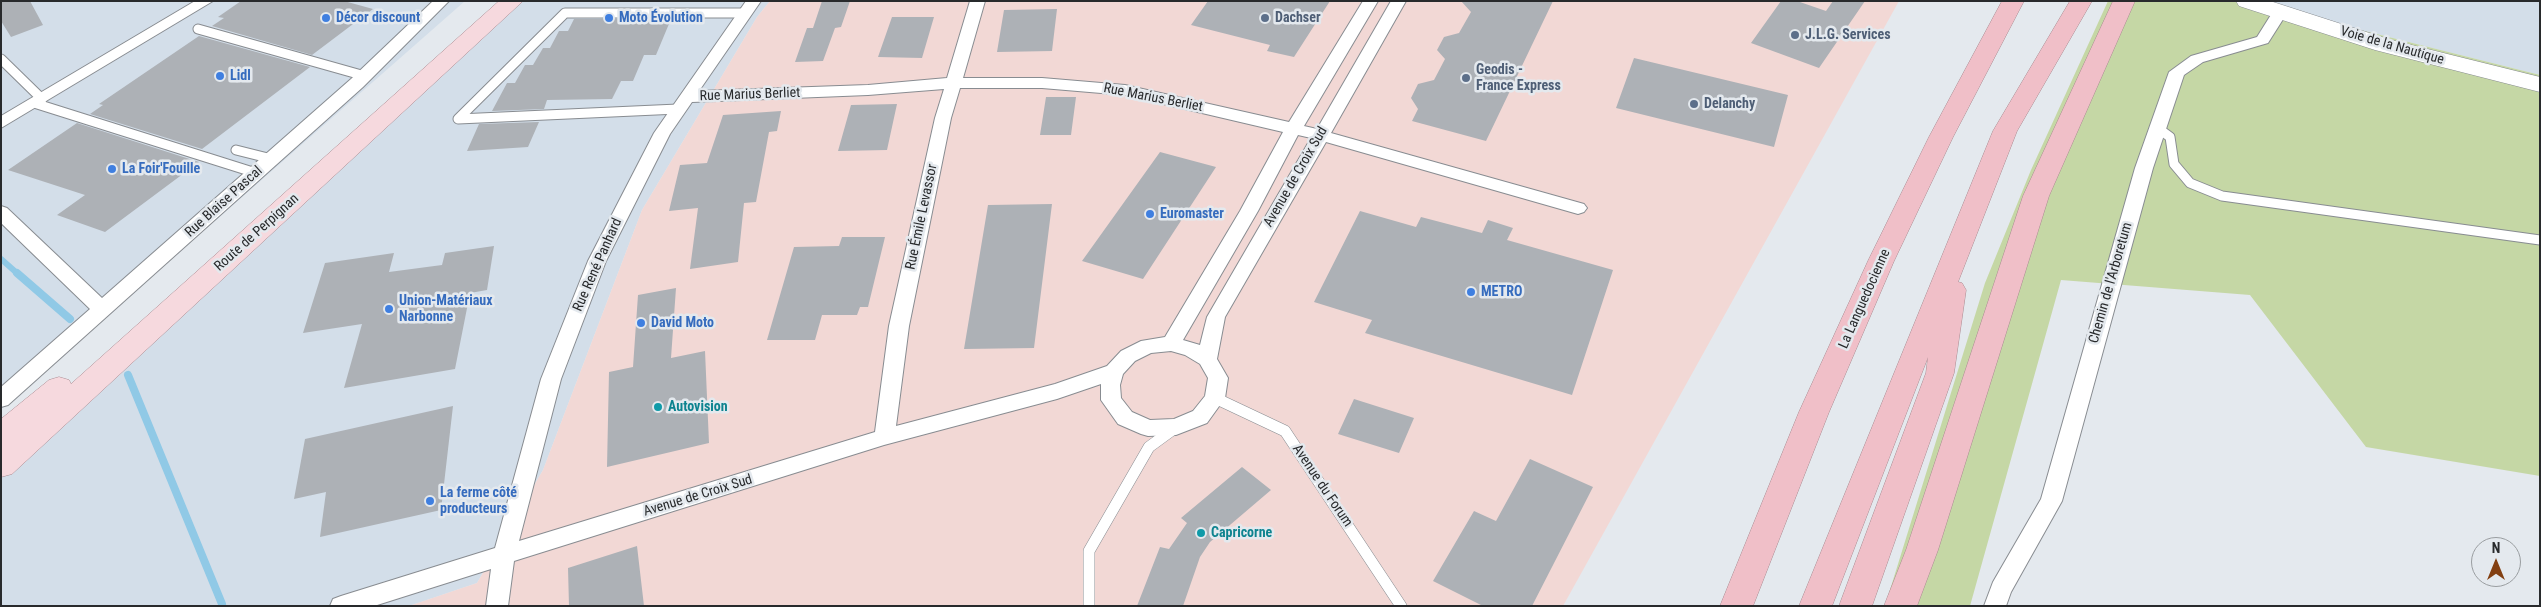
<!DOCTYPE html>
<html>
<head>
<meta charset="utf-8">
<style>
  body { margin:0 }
  #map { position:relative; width:2541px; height:607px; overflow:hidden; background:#e4e9ee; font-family:"Roboto Condensed",sans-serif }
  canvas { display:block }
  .frame { position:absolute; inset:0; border:2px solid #282a2c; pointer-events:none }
  .north { position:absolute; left:2471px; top:537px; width:50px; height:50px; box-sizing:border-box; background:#e4e9ee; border:1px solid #999da0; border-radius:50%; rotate:0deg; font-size:14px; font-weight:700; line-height:20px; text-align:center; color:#282a2c }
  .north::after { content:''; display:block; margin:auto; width:18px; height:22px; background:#834012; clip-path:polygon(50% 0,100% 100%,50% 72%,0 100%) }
</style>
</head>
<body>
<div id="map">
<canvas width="2541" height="607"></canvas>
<div class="frame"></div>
<div class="north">N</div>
</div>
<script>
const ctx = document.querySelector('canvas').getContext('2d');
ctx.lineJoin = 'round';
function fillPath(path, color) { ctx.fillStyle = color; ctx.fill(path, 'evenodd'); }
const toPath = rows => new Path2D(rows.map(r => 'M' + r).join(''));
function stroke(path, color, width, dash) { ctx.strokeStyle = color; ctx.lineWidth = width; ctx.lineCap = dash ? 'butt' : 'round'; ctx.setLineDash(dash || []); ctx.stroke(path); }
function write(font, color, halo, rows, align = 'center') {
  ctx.font = font + ' "Roboto Condensed",sans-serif'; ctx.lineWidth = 5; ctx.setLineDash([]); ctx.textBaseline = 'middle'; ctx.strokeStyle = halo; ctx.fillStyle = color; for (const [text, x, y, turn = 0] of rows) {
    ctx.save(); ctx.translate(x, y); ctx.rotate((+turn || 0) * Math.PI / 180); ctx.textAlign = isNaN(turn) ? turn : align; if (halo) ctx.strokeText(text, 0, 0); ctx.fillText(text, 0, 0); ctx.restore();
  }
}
fillPath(toPath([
  [1,1,465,1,1,409],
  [521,1,770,1,757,17,642,210,543,470,477,583,409,606,1,606,1,477],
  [2265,1,2540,1,2540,75,2297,14]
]), '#d3dee9');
fillPath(toPath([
  [770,1,1899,1,1563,606,409,606,477,583,543,470,642,210,757,17]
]), '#f2d8d5');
fillPath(toPath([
  [2108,1,2265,1,2297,14,2540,75,2540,476,2366,447,2250,295,2061,280,1970,606,1885,606,1985,283,2031,170]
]), '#c5d7a5');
stroke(toPath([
  [1,259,18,274]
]), '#90c9e6', 6);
stroke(toPath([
  [17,273,70,319],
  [128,375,222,604]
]), '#90c9e6', 8);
fillPath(toPath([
  [1,1,30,1,43,25,11,37,1,21],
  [241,1,344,1,373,9,312,55,212,26,224,18,218,17],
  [822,1,850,1,841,27,835,28,823,61,795,62,807,28,813,28],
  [1208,1,1330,1,1294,57,1267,51,1270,45,1191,25],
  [1461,1,1553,1,1486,141,1412,121,1418,109,1411,98,1418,84,1434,80,1445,59,1437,50,1444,37,1459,33,1471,12],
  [1781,1,1797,1,1826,11,1833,1,1865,1,1819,68,1751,43],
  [1057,9,1052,51,997,52,1004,10],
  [892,17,934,17,922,58,878,57],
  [574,19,671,19,656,55,644,55,633,81,621,81,612,99,547,100,544,109,492,111,507,83,515,83,525,65,533,65,543,48,550,48,559,31,568,31],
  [199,36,310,67,202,149,90,114,103,105,99,104],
  [1634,58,1788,95,1774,147,1616,108],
  [1046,97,1076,97,1071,135,1040,135],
  [897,104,887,150,838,151,851,105],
  [781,111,777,131,769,132,756,202,744,203,738,262,690,269,698,208,669,211,680,165,707,163,723,115],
  [539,122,528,147,467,151,479,124],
  [77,123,199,162,105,232,57,215,85,195,8,170],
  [1160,152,1216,167,1143,279,1082,261],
  [1052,204,1034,348,964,349,988,205],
  [1360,211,1416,227,1421,217,1482,233,1488,220,1513,228,1507,240,1613,270,1572,395,1365,333,1372,320,1314,302],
  [842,237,885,237,868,307,860,307,857,315,822,315,815,340,767,340,794,247,839,246],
  [494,246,487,290,470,293,455,369,344,388,362,324,303,333,325,263,394,253,389,272,442,265,445,253],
  [676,288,671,358,705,351,709,443,607,467,609,372,633,367,638,295],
  [1354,399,1414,418,1399,453,1338,434],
  [453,406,441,510,320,537,326,492,294,499,305,439],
  [1530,459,1593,487,1532,606,1483,606,1433,581,1474,511,1496,521],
  [1242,467,1271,490,1210,542,1200,557,1183,606,1137,606,1160,547,1169,549,1187,523,1181,518],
  [637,546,644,606,569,606,568,568]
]), '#adb1b6');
const laneFar1 = toPath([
  [198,29,365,76],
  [1,59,42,99],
  [34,103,256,173],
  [678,109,458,119,565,13,745,13],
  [2159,129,2170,137,2174,164,2190,183,2222,196,2540,240],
  [236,150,272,159]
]);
const lane = toPath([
  [1215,398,1285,431,1401,606],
  [1089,606,1089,551,1149,447,1175,428]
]);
const street = toPath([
  [195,1,213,1,1,128,1,116,195,1],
  [433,1,449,1,363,87,8,405,1,407,1,387,90,309,1,223,1,206,7,208,102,298,351,79,433,1],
  [746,1,761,1,699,91,868,85,947,78,970,1,985,1,963,78,1042,78,1125,85,1289,122,1363,1,1378,1,1304,126,1317,129,1391,1,1406,1,1331,133,1584,204,1587,208,1584,212,1578,214,1326,142,1225,317,1217,359,1228,378,1225,398,1207,423,1176,435,1148,436,1141,434,1118,424,1101,400,1101,384,1057,399,884,445,514,561,508,606,486,606,491,569,374,606,330,606,333,599,341,596,495,548,541,379,588,261,654,133,746,1],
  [960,88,1042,88,1125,95,1283,132,1240,211,1165,337,1141,341,1121,351,1107,366,1055,384,896,426,909,326,951,118,960,88],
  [944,89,935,118,889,326,875,432,519,541,561,379,606,261,670,134,692,102,868,95,944,89],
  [1298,135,1311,138,1207,317,1200,345,1183,340,1258,211,1298,135],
  [1171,351,1185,355,1200,364,1208,378,1205,396,1193,411,1174,419,1150,420,1132,412,1121,398,1120,385,1123,374,1135,361,1151,353,1171,351],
  [2279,8,2287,13,2268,43,2203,62,2184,75,2153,168,2062,501,2011,592,2006,606,1984,606,1993,582,2041,499,2135,168,2169,72,2191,56,2257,37,2274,10,2279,8]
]);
const secondary = toPath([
  [2236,1,2270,1,2391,40,2540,77,2540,92,2375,50,2239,6,2236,1]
]);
const primary = toPath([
  [499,1,523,1,12,474,1,477,1,419,49,380,59,377,69,380,71,384,499,1]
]);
const highway = toPath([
  [2002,1,2024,1,1953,137,1894,261,1829,412,1753,606,1720,606,1799,412,1868,261,1929,137,2002,1],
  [2070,1,2092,1,2017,131,1958,282,1962,283,1966,290,1954,373,1872,606,1839,606,1926,373,1928,357,1832,606,1799,606,1993,131,2070,1],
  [2113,1,2135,1,2049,196,1938,550,1917,606,1884,606,1906,550,2023,196,2113,1]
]);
stroke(laneFar1, '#888c91', 11);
stroke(lane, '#888c91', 12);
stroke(street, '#888c91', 2);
stroke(secondary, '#888c91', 1);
stroke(primary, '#aa8b91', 1);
stroke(highway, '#aa8b91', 1);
stroke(laneFar1, '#fff', 9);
stroke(lane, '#fff', 11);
fillPath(street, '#fff');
fillPath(secondary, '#fff');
fillPath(primary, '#f6d9de');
fillPath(highway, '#f0bfc8');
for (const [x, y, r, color] of [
  [326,18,5,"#3f7fe0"],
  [609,18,5,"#3f7fe0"],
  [1265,18,5,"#5c6f8a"],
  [1795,35,5,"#5c6f8a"],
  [220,76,5,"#3f7fe0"],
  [1466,78,5,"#5c6f8a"],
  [1694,104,5,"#5c6f8a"],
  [112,169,5,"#3f7fe0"],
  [1150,214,5,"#3f7fe0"],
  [1471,292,5,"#3f7fe0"],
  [389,309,5,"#3f7fe0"],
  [641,323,5,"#3f7fe0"],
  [658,407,5,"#0f9aa8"],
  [430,501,5,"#3f7fe0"],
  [1201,533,5,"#0f9aa8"]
]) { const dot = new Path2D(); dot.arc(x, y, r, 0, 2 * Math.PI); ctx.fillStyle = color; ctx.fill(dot); stroke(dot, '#e4e9ee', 2); }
write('bold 14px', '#366cbe', '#e4e9ee', [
  ["Décor discount",336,18],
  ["Moto Évolution",619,18],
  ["Lidl",230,76],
  ["La Foir'Fouille",122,169],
  ["Euromaster",1160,214],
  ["METRO",1481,292],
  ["Union-Matériaux",399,301],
  ["Narbonne",399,317],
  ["David Moto",651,323],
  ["La ferme côté",440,493],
  ["producteurs",440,509]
], 'left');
write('bold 14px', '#4e5e75', '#e4e9ee', [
  ["Dachser",1275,18],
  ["J.L.G. Services",1805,35],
  ["Geodis -",1476,70],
  ["France Express",1476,86],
  ["Delanchy",1704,104]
], 'left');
write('14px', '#282a2c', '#e4e9ee', [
  ["Voie de la Nautique",2392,46,16],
  ["Rue Marius Berliet",750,95,-2],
  ["Rue Marius Berliet",1153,98,11],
  ["Avenue de Croix Sud",1296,177,-60],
  ["Rue Blaise Pascal",224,202,-42],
  ["Rue Émile Levassor",922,217,-78],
  ["Route de Perpignan",257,233,-42],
  ["Rue René Panhard",598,265,-66],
  ["Chemin de l'Arboretum",2111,283,-74],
  ["La Languedocienne",1865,299,-66],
  ["Avenue du Forum",1322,486,56],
  ["Avenue de Croix Sud",698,496,-17]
]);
write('bold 14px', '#0d838f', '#e4e9ee', [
  ["Autovision",668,407],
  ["Capricorne",1211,533]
], 'left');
</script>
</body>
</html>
